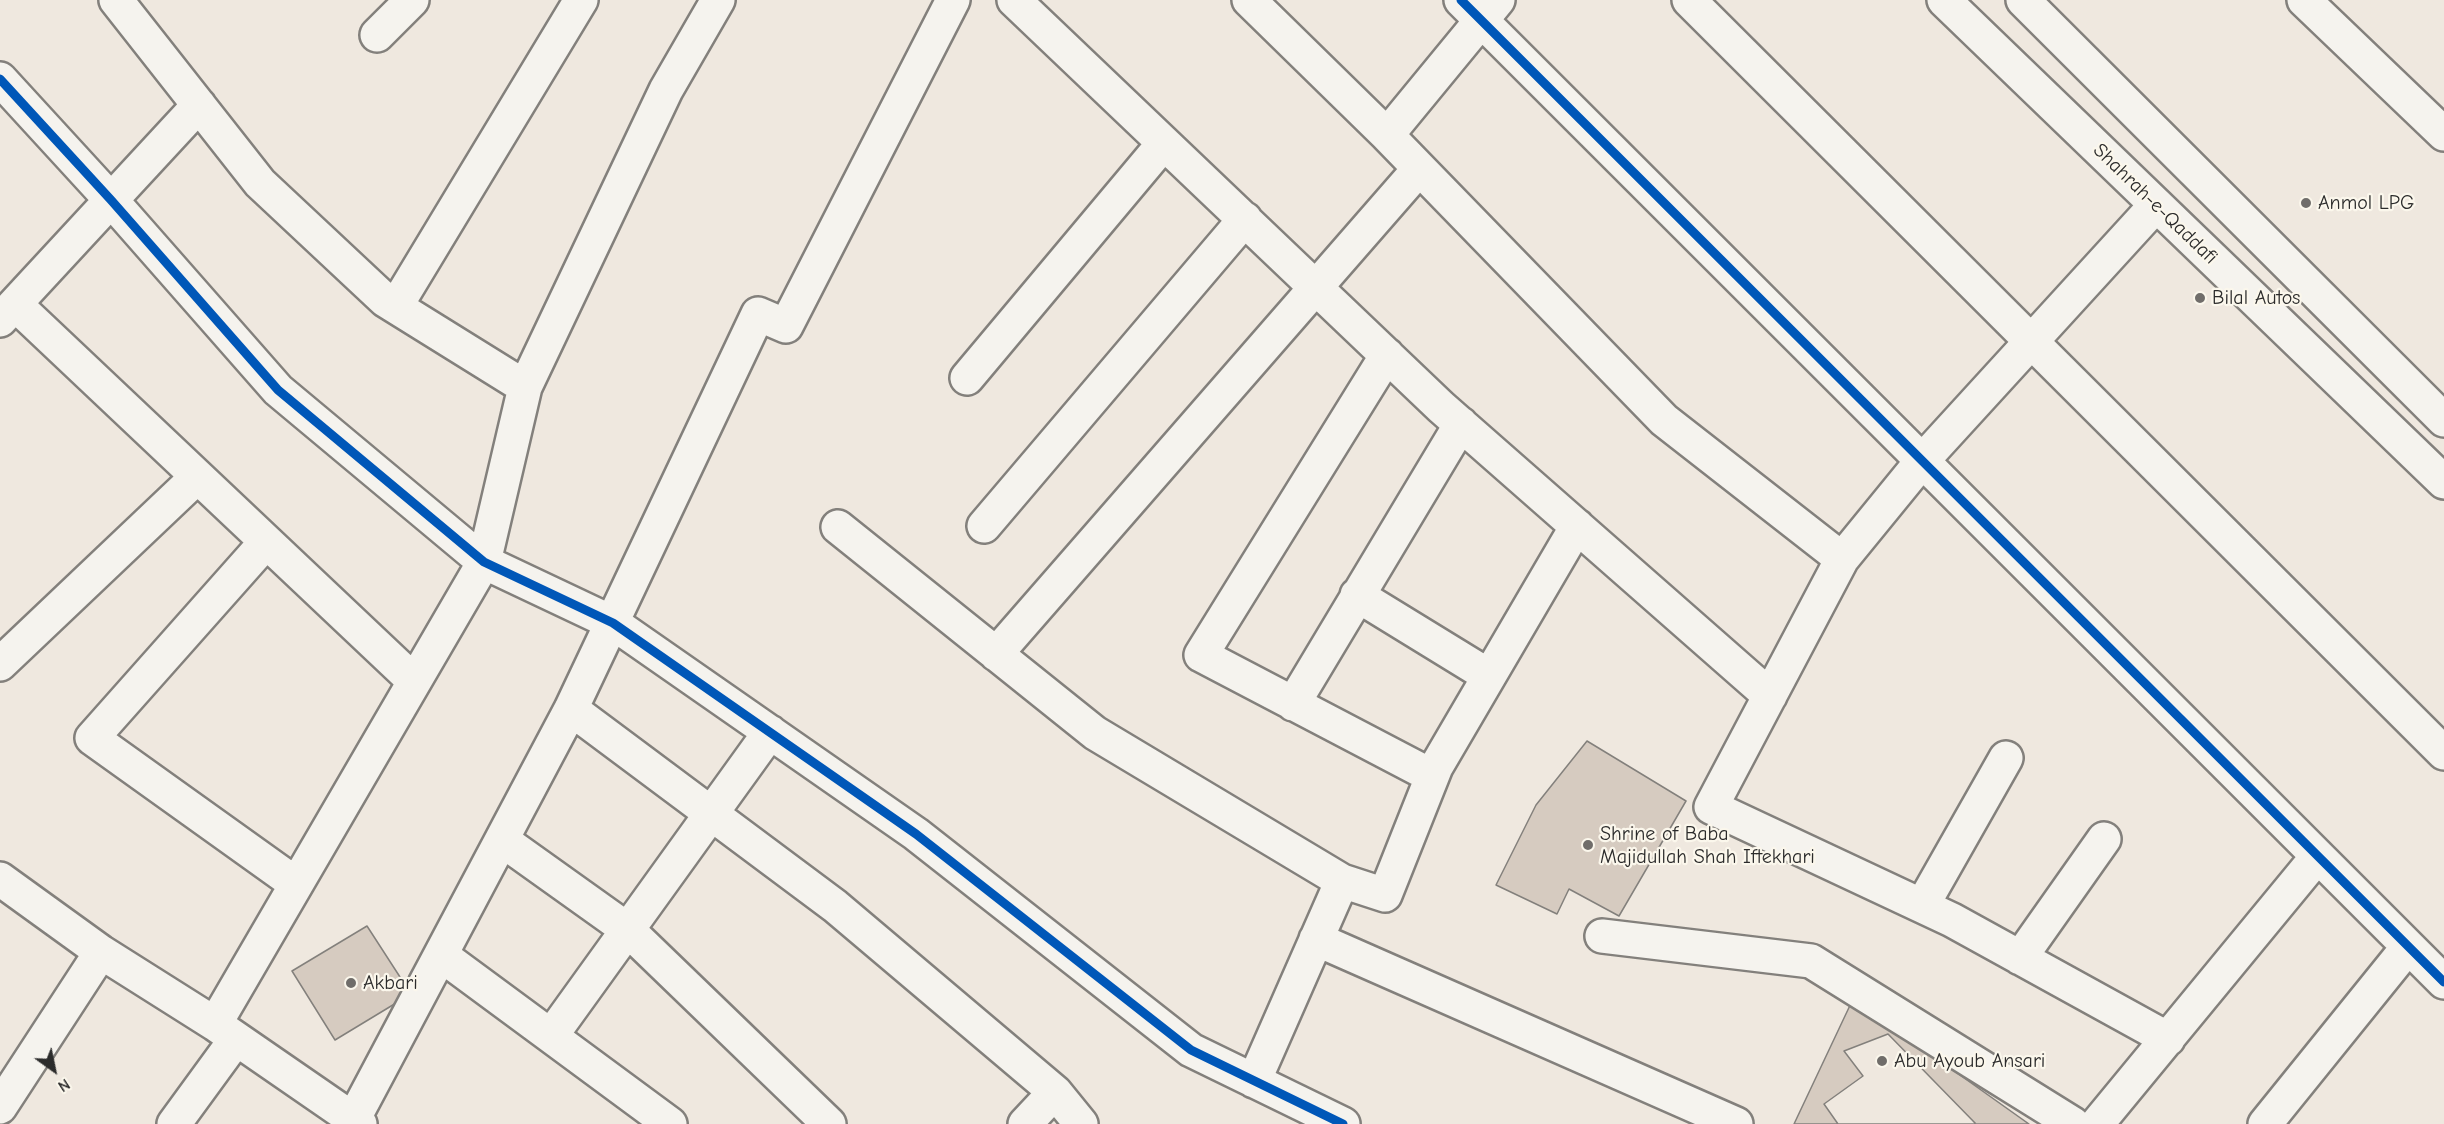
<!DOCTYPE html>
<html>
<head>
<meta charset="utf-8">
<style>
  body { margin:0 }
  #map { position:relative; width:2444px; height:1124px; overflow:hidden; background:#efe8df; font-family:"Comic Neue",sans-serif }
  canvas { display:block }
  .north { position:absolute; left:24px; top:1040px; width:60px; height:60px; -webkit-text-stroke:4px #fbf7ec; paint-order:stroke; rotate:147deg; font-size:16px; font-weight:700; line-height:24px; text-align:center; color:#2b2b2b }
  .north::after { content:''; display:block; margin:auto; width:21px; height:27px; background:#2b2b2b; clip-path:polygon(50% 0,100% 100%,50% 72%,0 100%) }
</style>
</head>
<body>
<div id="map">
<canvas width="2444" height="1124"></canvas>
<div class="north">N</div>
</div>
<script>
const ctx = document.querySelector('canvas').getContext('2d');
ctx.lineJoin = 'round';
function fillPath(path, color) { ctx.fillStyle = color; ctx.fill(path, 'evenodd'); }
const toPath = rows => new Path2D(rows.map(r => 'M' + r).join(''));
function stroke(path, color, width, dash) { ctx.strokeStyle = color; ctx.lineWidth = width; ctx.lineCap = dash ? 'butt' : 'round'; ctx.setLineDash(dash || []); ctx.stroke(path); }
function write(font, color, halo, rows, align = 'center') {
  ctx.font = font + ' "Comic Neue",sans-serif'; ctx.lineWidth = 4.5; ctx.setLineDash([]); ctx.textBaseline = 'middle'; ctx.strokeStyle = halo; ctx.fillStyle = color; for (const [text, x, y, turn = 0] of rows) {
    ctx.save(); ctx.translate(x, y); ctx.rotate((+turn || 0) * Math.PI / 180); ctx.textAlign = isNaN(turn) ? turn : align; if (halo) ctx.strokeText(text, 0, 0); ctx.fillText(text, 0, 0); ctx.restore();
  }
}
const building = toPath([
  [1587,741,1686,801,1619,916,1569,889,1557,914,1496,885,1536,805,1587,741],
  [367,926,411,994,335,1040,292,971,367,926],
  [1853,999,2029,1124,1794,1124,1853,999],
  [1888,1034,1976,1124,1838,1124,1824,1104,1863,1076,1844,1051,1888,1034]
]);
fillPath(building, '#d6cbc0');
stroke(building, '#83807c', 1.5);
const minor = toPath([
  [116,0,260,183,385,300,525,387],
  [1014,0,1441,407,1770,696],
  [1249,0,1387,135,1664,420,1842,559],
  [1461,0,2444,982],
  [1689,0,2444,753],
  [2304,0,2444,134],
  [377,35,412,0],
  [0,79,111,200,278,390,484,562,613,623,916,834,1191,1050,1343,1124],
  [1387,135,1498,0],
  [2156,205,1922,461,1842,559,1711,807,1952,920,2168,1039],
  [15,304,414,681],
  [396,306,581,0],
  [0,320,199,105],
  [1387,355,1201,655,1432,776],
  [967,378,1164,143],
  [984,526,1245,219],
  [838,527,1095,733,1342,881],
  [266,542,92,738,296,884],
  [1357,595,1489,676],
  [996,654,1419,169],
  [0,664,197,477],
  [1293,704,1461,424],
  [571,709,835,906,1055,1092,1081,1124],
  [502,840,628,930,829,1124],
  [0,879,101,952,215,1024,360,1124],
  [1922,906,2006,758],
  [1602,936,1811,961,2073,1124],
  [1316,939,1736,1124],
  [441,955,670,1124],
  [2020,958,2104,839],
  [215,1024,484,562,525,387,666,90,718,0],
  [551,1036,770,732],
  [1254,1081,1342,881,1385,895,1436,767,1577,526],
  [0,1107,101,952],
  [353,1120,571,709,758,314,786,326,953,0],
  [174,1124,236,1039],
  [1025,1124,1055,1092],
  [2097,1124,2317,857],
  [2265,1124,2408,947]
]);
const major = toPath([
  [1944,0,2444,482],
  [2023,0,2444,420]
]);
stroke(minor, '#83807c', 38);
stroke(major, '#83807c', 38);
stroke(minor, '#f5f3ee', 33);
stroke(major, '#f5f3ee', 33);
stroke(toPath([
  [1461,0,2444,982],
  [0,79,111,200,278,390,484,562,613,623,916,834,1191,1050,1343,1124]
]), '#0057b8', 9);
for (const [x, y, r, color] of [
  [2306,203,6,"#706d6a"],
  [2200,298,6,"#706d6a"],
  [1588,845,6,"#706d6a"],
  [351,983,6,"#706d6a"],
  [1882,1061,6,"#706d6a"]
]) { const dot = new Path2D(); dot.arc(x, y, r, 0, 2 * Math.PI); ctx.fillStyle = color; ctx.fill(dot); stroke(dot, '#fbf7ec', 2); }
write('20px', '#2b2b2b', '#fbf7ec', [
  ["Anmol LPG",2318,203],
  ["Bilal Autos",2212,298],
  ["Shrine of Baba",1600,834],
  ["Majidullah Shah Iftekhari",1600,857],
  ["Akbari",363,983],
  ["Abu Ayoub Ansari",1894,1061]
], 'left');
write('20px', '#2b2b2b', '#fbf7ec', [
  ["Shahrah-e-Qaddafi",2155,204,44]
]);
</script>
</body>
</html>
